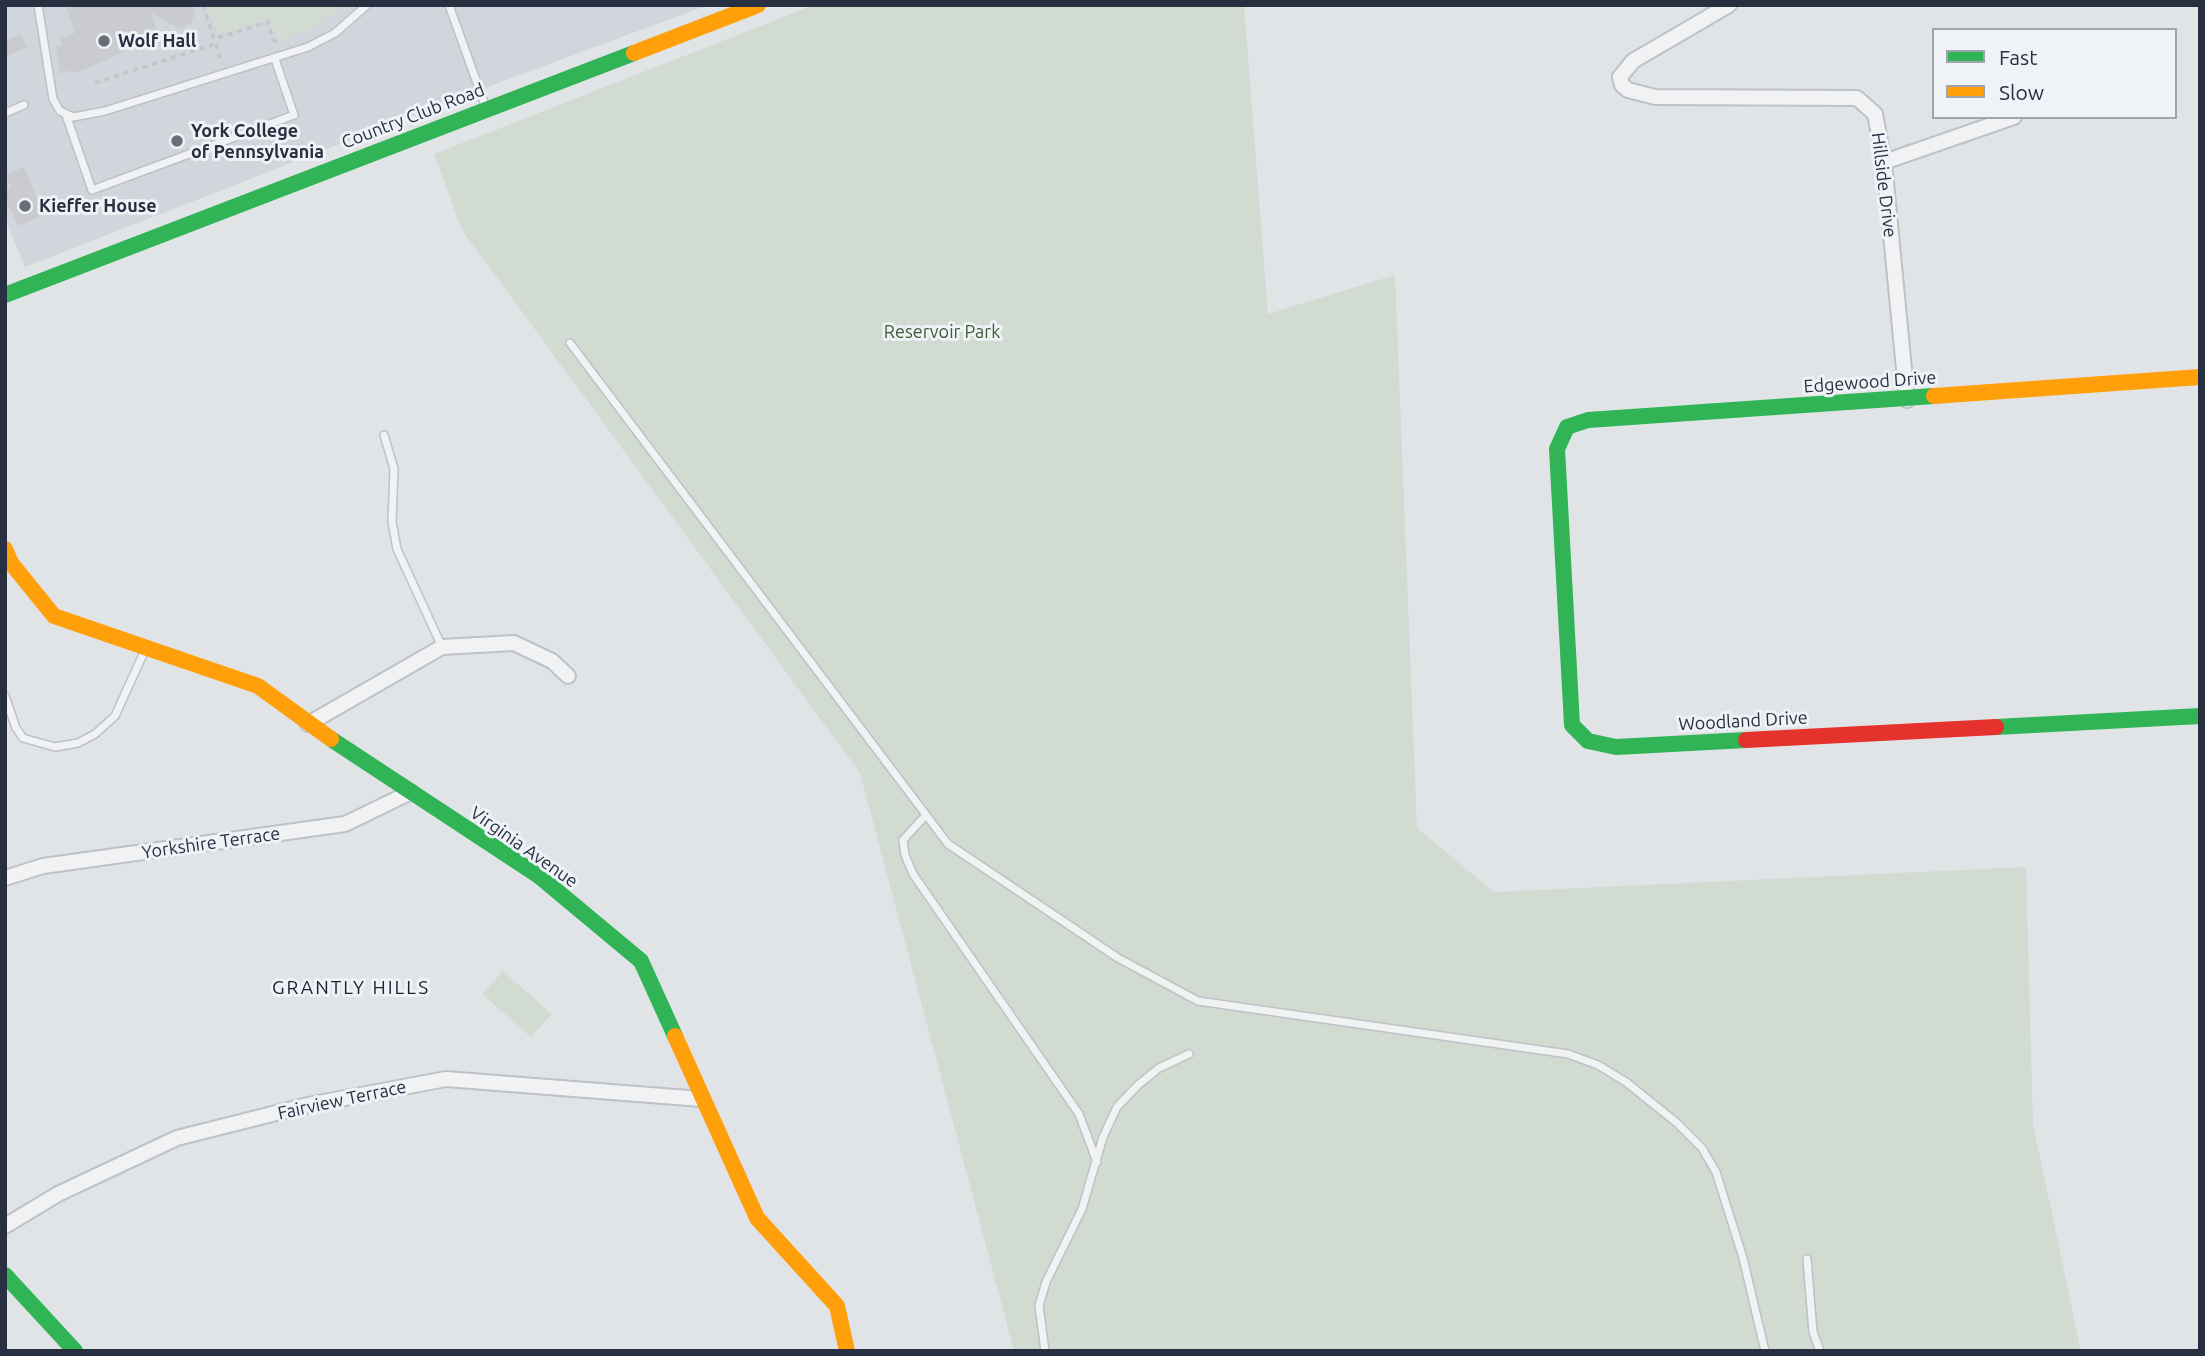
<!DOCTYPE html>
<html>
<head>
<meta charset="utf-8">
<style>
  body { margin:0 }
  #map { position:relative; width:2205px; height:1356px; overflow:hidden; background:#e1e4e7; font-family:Ubuntu,sans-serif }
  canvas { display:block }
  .frame { position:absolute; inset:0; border:7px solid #282f41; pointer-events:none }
  .legend { position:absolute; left:1932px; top:28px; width:245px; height:91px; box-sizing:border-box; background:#eff2f6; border:2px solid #9fa4ae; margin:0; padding:9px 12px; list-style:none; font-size:21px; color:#282f41 }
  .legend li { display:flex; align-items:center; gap:14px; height:35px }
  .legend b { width:35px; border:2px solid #9fa4ae }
</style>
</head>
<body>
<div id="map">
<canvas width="2205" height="1356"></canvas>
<div class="frame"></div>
<ul class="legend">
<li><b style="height:9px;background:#30b455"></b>Fast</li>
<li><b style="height:9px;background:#ff9f0a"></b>Slow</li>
</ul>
</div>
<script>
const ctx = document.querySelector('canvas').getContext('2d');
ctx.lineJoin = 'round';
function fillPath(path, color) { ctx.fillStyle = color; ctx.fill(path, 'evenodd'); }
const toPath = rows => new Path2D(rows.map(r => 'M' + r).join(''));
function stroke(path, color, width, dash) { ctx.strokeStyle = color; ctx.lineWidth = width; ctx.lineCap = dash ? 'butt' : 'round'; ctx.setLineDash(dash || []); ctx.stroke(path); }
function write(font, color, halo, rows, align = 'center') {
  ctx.font = font + ' Ubuntu,sans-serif'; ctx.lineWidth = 6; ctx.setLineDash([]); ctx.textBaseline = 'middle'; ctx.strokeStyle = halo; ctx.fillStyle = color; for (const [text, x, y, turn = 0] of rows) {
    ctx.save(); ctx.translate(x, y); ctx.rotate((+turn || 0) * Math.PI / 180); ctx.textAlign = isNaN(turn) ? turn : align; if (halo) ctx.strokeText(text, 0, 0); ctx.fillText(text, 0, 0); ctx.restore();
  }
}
fillPath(toPath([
  [5,5,708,5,447,102,25,267,5,218]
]), '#d1d5dc');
fillPath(toPath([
  [207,5,344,5,317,26,279,42,268,20,217,35],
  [814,5,1244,5,1268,314,1395,275,1417,828,1494,892,2026,867,2033,1124,2081,1351,1014,1351,860,773,462,230,434,154],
  [503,971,552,1014,531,1037,482,994]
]), '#d1dbd2');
fillPath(toPath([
  [66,5,193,5,195,14,190,24,179,28,151,13,159,35,97,64,71,74,70,70,60,74,56,47,62,45,60,38,75,33],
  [20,34,27,47,5,57,5,41],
  [24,167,44,215,18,226,5,197,5,189,11,187,6,175]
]), '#c9cbcf');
const lane = toPath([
  [38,5,53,99,60,111,73,117,105,111,308,47,335,33,367,5],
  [449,5,486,108],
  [5,113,24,105],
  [66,115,92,190,294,115,275,59],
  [570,343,948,844,1118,958,1198,1001,1568,1054,1598,1065,1626,1082,1677,1123,1702,1148,1716,1172,1743,1258,1765,1351],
  [384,435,394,469,392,522,397,549,442,647],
  [5,696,16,728,23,738,55,747,78,743,95,734,115,716,145,650],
  [925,816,903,840,905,855,913,874,1079,1114,1097,1162],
  [1807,1259,1813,1332,1820,1351],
  [1045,1351,1039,1306,1046,1282,1082,1209,1103,1137,1117,1107,1138,1085,1159,1068,1189,1054]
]);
const street = toPath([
  [1729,5,1633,61,1620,77,1622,85,1628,90,1655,97,1857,98,1875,114,1884,162,1907,400],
  [1884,162,2014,117],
  [308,724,442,647,514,643,552,661,568,676],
  [5,878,43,866,345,824,411,792],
  [5,1226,58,1194,177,1138,308,1105,446,1079,701,1099]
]);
stroke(lane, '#bec1c5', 10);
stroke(street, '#bec1c5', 18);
stroke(toPath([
  [203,5,214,39,268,22,274,41,278,43],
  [216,44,222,64],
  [95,83,215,44]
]), '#c3c5ca', 3.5, [5, 5]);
stroke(lane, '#f1f2f3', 7);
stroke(street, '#f1f2f3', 14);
stroke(toPath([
  [5,295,634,53],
  [1996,727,2200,716],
  [331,739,539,876,641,961,675,1036],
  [1746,740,1616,747,1588,741,1572,725,1557,449,1567,427,1588,420,1934,396],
  [5,1275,75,1351]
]), '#30b455', 16);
stroke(toPath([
  [634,53,758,5],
  [1934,396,2200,377],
  [5,549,11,563,54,616,258,686,331,739],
  [675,1036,757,1218,837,1306,847,1351]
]), '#ff9f0a', 16);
stroke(toPath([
  [1746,740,1996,727]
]), '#e5322d', 16);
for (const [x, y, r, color] of [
  [104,41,7,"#696e7b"],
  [177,141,7,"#696e7b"],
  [25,206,7,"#696e7b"]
]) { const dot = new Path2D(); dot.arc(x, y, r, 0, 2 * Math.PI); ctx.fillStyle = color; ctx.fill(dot); stroke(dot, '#eff2f6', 2.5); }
write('bold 18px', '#282f41', '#eff2f6', [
  ["Wolf Hall",118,41],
  ["York College",191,131],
  ["of Pennsylvania",191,152],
  ["Kieffer House",39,206]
], 'left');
write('18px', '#282f41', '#eff2f6', [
  ["Country Club Road",413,116,-21],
  ["Hillside Drive",1884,185,83],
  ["Edgewood Drive",1870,382,-4],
  ["Woodland Drive",1743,721,-3],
  ["Yorkshire Terrace",211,843,-8],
  ["Virginia Avenue",524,847,35],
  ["Fairview Terrace",342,1100,-12]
]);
write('18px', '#3a5d35', '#eff2f6', [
  ["Reservoir Park",942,332]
]);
ctx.letterSpacing = '2px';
write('19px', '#1a2131', '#eff2f6', [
  ["GRANTLY HILLS",351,988]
]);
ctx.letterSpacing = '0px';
</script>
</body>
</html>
